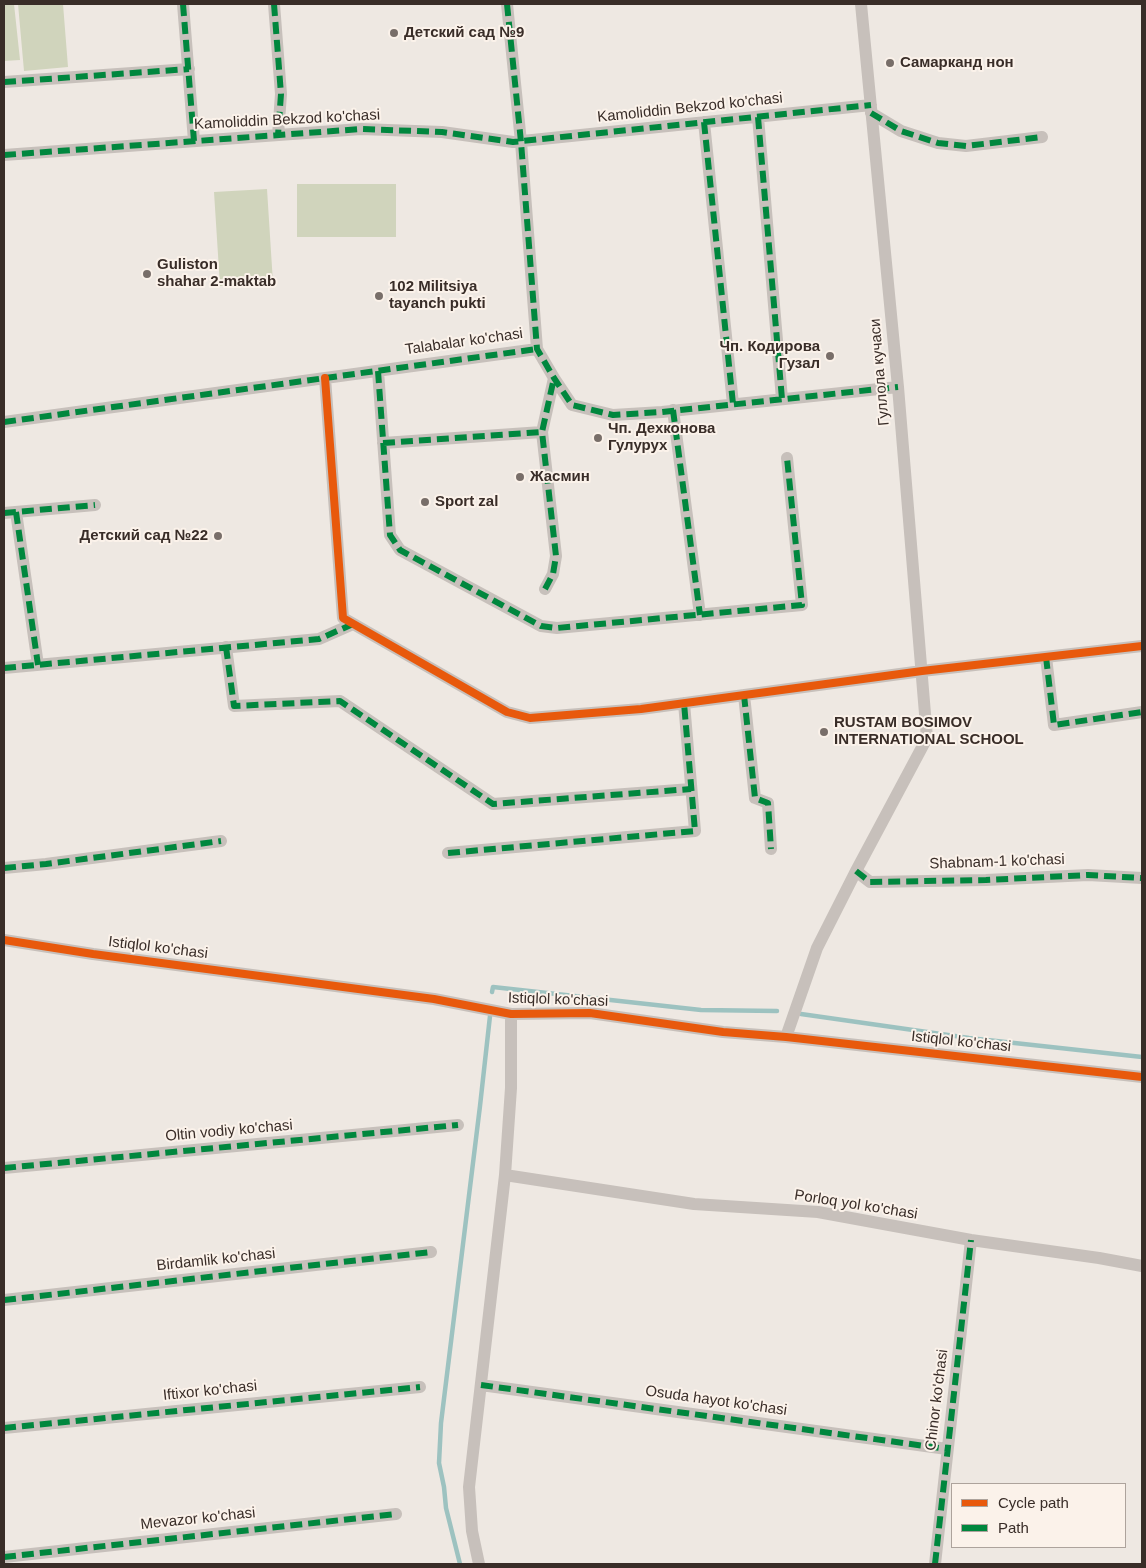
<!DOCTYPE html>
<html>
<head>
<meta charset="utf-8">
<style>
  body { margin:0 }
  #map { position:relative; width:1146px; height:1568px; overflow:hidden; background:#eee8e2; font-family:Helvetica,sans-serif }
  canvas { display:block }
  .frame { position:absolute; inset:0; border:5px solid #392d28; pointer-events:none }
  .legend { position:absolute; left:951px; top:1483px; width:175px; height:65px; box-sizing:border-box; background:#fbf2ea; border:1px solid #ada39c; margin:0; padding:6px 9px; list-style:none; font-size:15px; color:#392d28 }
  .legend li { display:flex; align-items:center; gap:10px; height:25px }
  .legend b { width:25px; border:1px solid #ada39c }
</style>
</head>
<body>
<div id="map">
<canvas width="1146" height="1568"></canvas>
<div class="frame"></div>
<ul class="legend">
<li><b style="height:6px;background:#e8590c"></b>Cycle path</li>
<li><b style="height:6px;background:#00873e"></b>Path</li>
</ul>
</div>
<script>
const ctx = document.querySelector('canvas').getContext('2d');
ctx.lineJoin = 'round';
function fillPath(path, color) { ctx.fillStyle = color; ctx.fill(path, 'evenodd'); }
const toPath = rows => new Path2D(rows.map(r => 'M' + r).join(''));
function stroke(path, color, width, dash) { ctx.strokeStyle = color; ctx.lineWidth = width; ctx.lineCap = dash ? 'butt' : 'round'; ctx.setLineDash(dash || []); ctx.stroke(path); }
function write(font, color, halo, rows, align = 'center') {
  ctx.font = font + ' Helvetica,sans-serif'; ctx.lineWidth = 4; ctx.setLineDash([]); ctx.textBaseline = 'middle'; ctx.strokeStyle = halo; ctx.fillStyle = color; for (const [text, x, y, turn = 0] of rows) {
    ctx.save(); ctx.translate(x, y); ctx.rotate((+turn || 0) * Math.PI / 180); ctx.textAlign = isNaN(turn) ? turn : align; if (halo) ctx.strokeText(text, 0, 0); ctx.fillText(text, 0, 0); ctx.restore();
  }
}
fillPath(toPath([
  [4,4,14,4,20,60,4,61],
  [18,4,63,4,68,67,24,71],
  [297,184,396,184,396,237,297,237],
  [267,189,273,283,220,286,214,192]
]), '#d0d4bc');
stroke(toPath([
  [492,992,493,987,701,1010,777,1011],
  [801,1014,969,1038,1142,1057],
  [460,1564,446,1508,444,1487,439,1463,441,1423,480,1106,490,1016]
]), '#9dc2c0', 4.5);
stroke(toPath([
  [183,4,194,141],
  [274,4,281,94,278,135],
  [507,4,521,142,537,349,554,378,572,405,613,415,662,412,898,387],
  [4,82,189,69],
  [871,113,901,131,938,143,966,146,1042,137],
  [758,117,782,399],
  [704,122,733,404],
  [4,155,361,129,442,132,513,142,871,105],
  [378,371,390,535,400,550,541,626,557,628,802,605,787,458],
  [325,378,343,618,507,712,530,718,641,709,922,671,1142,646],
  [673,410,700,615],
  [4,422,537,349],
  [383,443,542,432],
  [16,512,38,665],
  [4,513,95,505],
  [545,589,553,574,556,556,542,432,554,378],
  [226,647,234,706,340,701,493,804,691,789],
  [1046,657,1054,725,1142,712],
  [4,668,319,639,353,624],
  [744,695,755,798,768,803,771,849],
  [448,853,695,831,684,703],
  [4,868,46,864,221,841],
  [856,871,870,882,986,880,1088,875,1142,878],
  [4,940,93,954,434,999,511,1014,590,1013,723,1032,786,1037,1142,1077],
  [786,1037,817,948,856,871,927,738,898,387,861,4],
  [4,1168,458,1125],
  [505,1175,694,1204,818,1212,971,1240,1099,1258,1142,1266],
  [4,1300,431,1252],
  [481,1385,947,1449],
  [4,1428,420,1387],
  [4,1557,396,1514],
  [479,1564,472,1531,469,1487,505,1175,511,1088,511,1014],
  [935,1564,971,1240]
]), '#c7c0bb', 12);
stroke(toPath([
  [183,4,194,141],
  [274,4,281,94,278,135],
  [507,4,521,142,537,349,554,378,572,405,613,415,662,412,898,387],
  [4,82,189,69],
  [871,113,901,131,938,143,966,146,1042,137],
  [758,117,782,399],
  [704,122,733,404],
  [4,155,361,129,442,132,513,142,871,105],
  [378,371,390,535,400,550,541,626,557,628,802,605,787,458],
  [673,410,700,615],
  [4,422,537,349],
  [383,443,542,432],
  [16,512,38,665],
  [4,513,95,505],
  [545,589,553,574,556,556,542,432,554,378],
  [226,647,234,706,340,701,493,804,691,789],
  [1046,657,1054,725,1142,712],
  [4,668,319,639,353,624],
  [744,695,755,798,768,803,771,849],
  [448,853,695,831,684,703],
  [4,868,46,864,221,841],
  [856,871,870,882,986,880,1088,875,1142,878],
  [4,1168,458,1125],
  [4,1300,431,1252],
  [481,1385,947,1449],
  [4,1428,420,1387],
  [4,1557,396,1514],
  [935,1564,971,1240]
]), '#00873e', 6, [12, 6]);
stroke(toPath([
  [325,378,343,618,507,712,530,718,641,709,922,671,1142,646],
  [4,940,93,954,434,999,511,1014,590,1013,723,1032,786,1037,1142,1077]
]), '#e8590c', 8);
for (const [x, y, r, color] of [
  [394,33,5,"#786e69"],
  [890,63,5,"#786e69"],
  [147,274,5,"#786e69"],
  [379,296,5,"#786e69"],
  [830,356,5,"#786e69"],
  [598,438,5,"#786e69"],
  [520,477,5,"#786e69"],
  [425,502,5,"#786e69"],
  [218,536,5,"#786e69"],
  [824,732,5,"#786e69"]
]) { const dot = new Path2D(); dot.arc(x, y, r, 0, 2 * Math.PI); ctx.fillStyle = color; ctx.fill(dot); stroke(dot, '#fbf2ea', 2); }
write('bold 15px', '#392d28', '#fbf2ea', [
  ["Детский сад №9",404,33],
  ["Самарканд нон",900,63],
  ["Guliston",157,265],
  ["shahar 2-maktab",157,282],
  ["102 Militsiya",389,287],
  ["tayanch pukti",389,304],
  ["Чп. Кодирова",820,347,"right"],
  ["Гузал",820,364,"right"],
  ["Чп. Дехконова",608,429],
  ["Гулурух",608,446],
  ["Жасмин",530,477],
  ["Sport zal",435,502],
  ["Детский сад №22",208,536,"right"],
  ["RUSTAM BOSIMOV",834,723],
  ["INTERNATIONAL SCHOOL",834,740]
], 'left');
write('15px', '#392d28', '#fbf2ea', [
  ["Kamoliddin Bekzod ko'chasi",690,108,-6],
  ["Kamoliddin Bekzod ko'chasi",287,120,-3],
  ["Talabalar ko'chasi",464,342,-8],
  ["Гуллола кучаси",880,372,-95],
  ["Shabnam-1 ko'chasi",997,862,-2],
  ["Istiqlol ko'chasi",158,948,7],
  ["Istiqlol ko'chasi",558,1000,2],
  ["Istiqlol ko'chasi",961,1042,6],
  ["Oltin vodiy ko'chasi",229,1131,-5],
  ["Porloq yol ko'chasi",856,1205,9],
  ["Birdamlik ko'chasi",216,1260,-6],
  ["Iftixor ko'chasi",210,1391,-6],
  ["Chinor ko'chasi",937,1400,-83],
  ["Osuda hayot ko'chasi",716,1401,8],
  ["Mevazor ko'chasi",198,1519,-6]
]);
</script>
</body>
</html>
